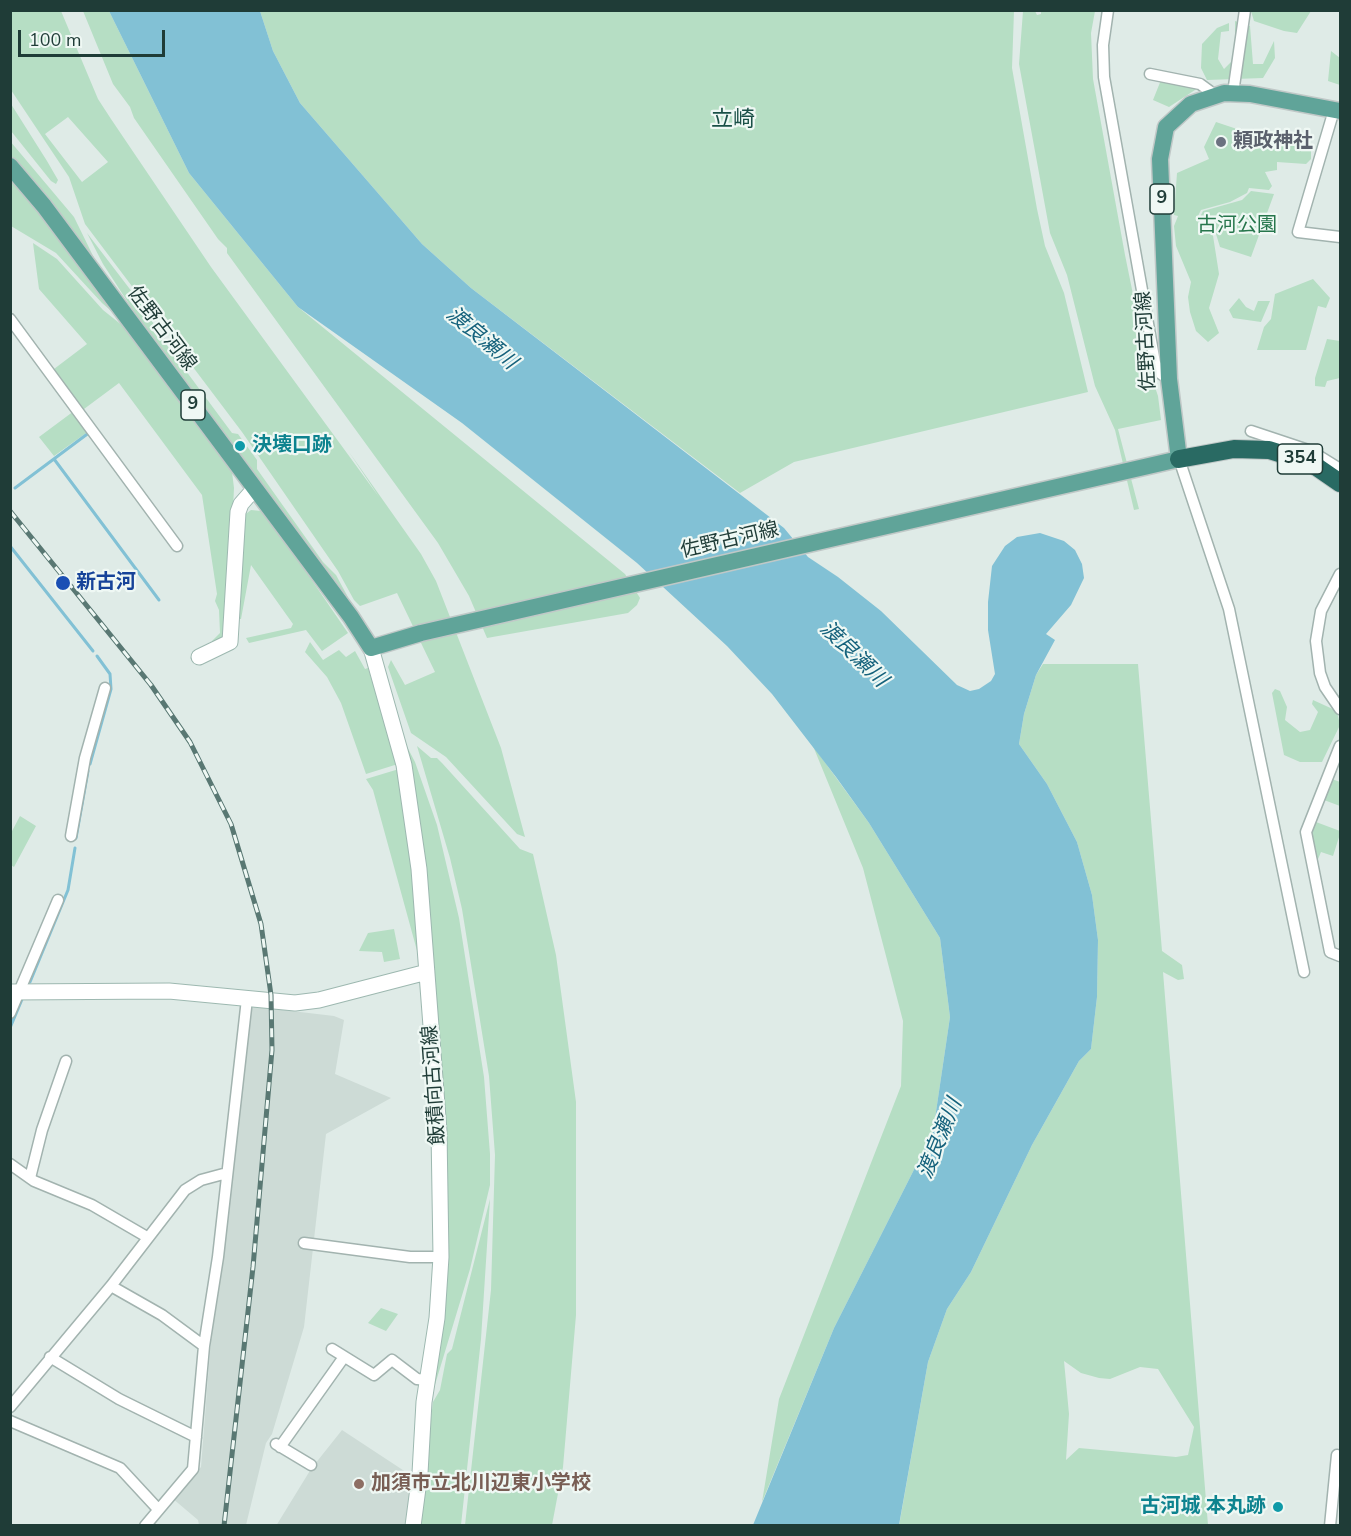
<!DOCTYPE html>
<html>
<head>
<meta charset="utf-8">
<style>
  body { margin:0 }
  #map { position:relative; width:1351px; height:1536px; overflow:hidden; background:#dfebe7; font-family:"Nunito Sans",sans-serif }
  canvas { display:block }
  .frame { position:absolute; inset:0; border:12px solid #1f3c37; pointer-events:none }
  .scale { position:absolute; left:18px; top:30px; width:147px; height:27px; box-sizing:border-box; border:3px solid #1f3c37; border-top:0; padding-left:8px; font-size:18px; line-height:21px; white-space:nowrap; color:#1f3c37; -webkit-text-stroke:4px #eff8f4; paint-order:stroke }
</style>
</head>
<body>
<div id="map">
<canvas width="1351" height="1536"></canvas>
<div class="frame"></div>
<div class="scale">100 m</div>
</div>
<script>
const ctx = document.querySelector('canvas').getContext('2d');
ctx.lineJoin = 'round';
function fillPath(path, color) { ctx.fillStyle = color; ctx.fill(path, 'evenodd'); }
const toPath = rows => new Path2D(rows.map(r => 'M' + r).join(''));
function stroke(path, color, width, dash) { ctx.strokeStyle = color; ctx.lineWidth = width; ctx.lineCap = dash ? 'butt' : 'round'; ctx.setLineDash(dash || []); ctx.stroke(path); }
function write(font, color, halo, rows, align = 'center') {
  ctx.font = font + ' "Nunito Sans","Noto Sans JP",sans-serif'; ctx.lineWidth = 4.5; ctx.setLineDash([]); ctx.textBaseline = 'middle'; ctx.strokeStyle = halo; ctx.fillStyle = color; for (const [text, x, y, turn = 0] of rows) {
    ctx.save(); ctx.translate(x, y); ctx.rotate((+turn || 0) * Math.PI / 180); ctx.textAlign = isNaN(turn) ? turn : align; if (halo) ctx.strokeText(text, 0, 0); ctx.fillText(text, 0, 0); ctx.restore();
  }
}
fillPath(toPath([
  [256,1005,282,1007,283,1010,334,1016,344,1020,335,1074,391,1098,326,1134,304,1327,272,1434,266,1443,246,1525,199,1525,198,1520,172,1498,201,1467,213,1314,250,1010],
  [342,1430,415,1478,408,1525,276,1526,311,1469]
]), '#cddbd6');
fillPath(toPath([
  [11,11,61,11,98,99,111,119,211,267,379,497,349,452,421,554,436,581,501,748,525,837,517,834,446,757,411,733,388,667,391,660,405,685,435,672,397,593,360,606,354,600,338,571,242,432,85,224,69,177,11,90],
  [68,117,108,162,82,182,45,134],
  [83,11,109,11,189,173,298,307,625,574,640,598,637,605,628,613,487,638,469,596,438,543,227,253,227,248,218,239,134,118,130,107,113,84],
  [260,11,1014,11,1012,68,1037,209,1045,246,1064,293,1088,392,794,462,740,493,471,288,422,244,300,103,273,51],
  [1023,11,1035,11,1037,15,1041,14,1041,11,1095,11,1091,33,1093,79,1125,255,1147,363,1158,396,1161,420,1118,429,1139,509,1134,510,1115,430,1095,386,1067,275,1050,233,1019,64],
  [1311,11,1297,33,1284,31,1254,21,1251,11],
  [1235,21,1250,26,1253,64,1263,64,1274,41,1275,58,1263,78,1207,80,1201,68,1202,44,1217,28,1229,23,1229,31,1221,32,1218,59,1224,69,1231,62,1235,47],
  [1331,51,1340,58,1340,85,1328,81],
  [1161,80,1198,88,1169,107,1153,100],
  [11,104,47,161,58,180,56,184,51,181,11,131],
  [1216,122,1237,129,1307,141,1311,144,1311,159,1306,164,1277,162,1277,170,1265,172,1272,186,1269,190,1249,188,1247,193,1230,202,1201,210,1197,218,1211,223,1219,274,1209,308,1219,333,1208,342,1196,331,1190,312,1188,297,1191,282,1176,246,1174,226,1178,216,1174,215,1177,173,1209,159,1204,147],
  [10,141,74,217,98,266,11,159],
  [10,175,117,316,102,303,56,253,11,226],
  [1251,191,1274,194,1251,257,1220,247,1212,221,1200,217,1203,211,1242,200],
  [87,233,142,305,166,344,232,433,238,434,257,460,257,469,323,562,336,575,349,599,148,333,103,264],
  [33,243,57,259,103,310,128,330,232,472,234,488,227,631,224,637,217,641,212,641,220,633,219,610,215,601,217,594,202,495,119,383,84,409,85,412,54,372,54,369,87,344,39,289],
  [1313,279,1330,298,1326,308,1318,306,1306,350,1257,350,1264,327,1271,319,1275,294],
  [1239,298,1246,307,1254,311,1258,301,1270,301,1261,322,1233,318,1229,310],
  [1327,339,1340,341,1340,378,1327,381,1325,387,1315,386,1315,378],
  [74,411,89,431,54,456,39,437],
  [251,510,261,511,274,525,348,633,322,651,306,630,249,643,246,638,291,628,293,624,251,565,241,619,238,619,243,516],
  [310,642,323,660,339,650,346,657,355,651,365,669,368,668,398,764,366,774,341,703,327,677,305,652],
  [1043,664,1138,664,1162,951,1182,965,1184,979,1178,980,1163,972,1208,1525,899,1526,928,1362,947,1309,971,1272,1032,1145,1079,1061,1091,1049,1097,997,1098,940,1092,895,1077,842,1047,784,1019,744,1024,714,1036,675],
  [1064,1361,1081,1373,1099,1378,1110,1379,1140,1367,1158,1369,1194,1427,1188,1455,1176,1457,1079,1448,1066,1460,1069,1414],
  [1275,689,1280,691,1287,707,1285,720,1300,732,1310,730,1318,712,1312,704,1313,700,1337,711,1340,725,1322,762,1300,762,1284,755,1272,693],
  [404,741,415,762,437,825,459,918,484,1077,490,1154,490,1185,470,1269,434,1388,431,1390,444,1280],
  [417,746,431,758,437,758,442,763,520,849,533,854,556,955,576,1102,576,1315,563,1467,552,1525,465,1525,491,1290,495,1155,489,1076,462,909,450,858],
  [813,746,869,823,940,938,950,1017,933,1132,834,1328,762,1502,779,1399,901,1086,903,1021,863,868],
  [399,769,408,828,419,958,373,790,366,779],
  [1332,779,1340,782,1340,806,1324,800],
  [20,816,36,826,14,867,11,865,11,833],
  [1316,822,1340,831,1340,834,1333,856,1321,852,1316,864,1311,833],
  [394,929,400,959,384,962,382,952,359,951,368,933],
  [490,1199,481,1339,461,1525,418,1526,433,1402,440,1390,447,1354,452,1349],
  [381,1308,398,1314,386,1331,368,1323]
]), '#b6dec4');
fillPath(toPath([
  [109,11,260,11,273,51,300,103,422,244,471,288,784,528,808,557,838,577,881,611,957,685,970,691,979,689,991,681,995,674,988,630,988,602,992,566,1005,546,1017,537,1040,533,1064,541,1075,550,1082,564,1084,578,1071,605,1046,634,1055,640,1036,675,1024,714,1019,744,1047,784,1077,842,1092,895,1098,940,1097,997,1091,1049,1079,1061,1032,1145,971,1272,947,1309,928,1362,899,1525,753,1525,834,1328,933,1132,950,1017,940,938,869,823,836,777,772,694,727,646,637,563,462,423,298,307,189,173]
]), '#82c1d5');
stroke(toPath([
  [54,459,159,600],
  [15,488,90,432],
  [10,546,93,651],
  [90,764,111,689,110,674,97,656],
  [76,838,88,771],
  [30,982,68,890,75,848],
  [10,1028,23,997]
]), '#82c1d5', 3);
const street = toPath([
  [1108,10,1103,45,1104,77,1155,363,1161,374,1169,379],
  [1150,74,1200,84,1215,95],
  [1233,93,1245,10],
  [1334,110,1298,232,1340,237],
  [10,319,177,546],
  [1251,431,1311,451,1340,469],
  [1179,459,1229,609,1304,972],
  [1340,574,1321,611,1316,641,1320,673,1325,687,1340,709],
  [1340,746,1306,832,1330,952,1340,956],
  [71,836,85,758,105,688],
  [10,1013,58,900],
  [10,1164,34,1181,92,1205,147,1237],
  [30,1178,42,1130,66,1061],
  [304,1243,410,1257,441,1257],
  [111,1286,162,1315,204,1346],
  [332,1349,374,1375,392,1360,417,1379,427,1380],
  [50,1357,119,1399,196,1437],
  [10,1407,111,1286,185,1190,201,1180,227,1173],
  [10,1421,120,1468,157,1508],
  [276,1444,311,1465],
  [280,1447,344,1357],
  [145,1526,193,1469,204,1346,218,1257,247,999],
  [1330,1526,1337,1455]
]);
const secondary = toPath([
  [371,648,404,765,419,869,439,1131,441,1257,437,1318,424,1402,420,1473,413,1526],
  [199,657,230,642,238,512,241,504,255,488],
  [10,992,169,991,295,1003,319,1000,427,972]
]);
const primary = toPath([
  [10,166,44,206,351,617,371,648,421,633,1179,459,1169,379,1160,159,1166,127,1191,104,1224,93,1250,94,1340,111]
]);
const highway = toPath([
  [1179,459,1234,449,1269,450,1311,463,1340,483]
]);
stroke(street, '#a2b3af', 13);
stroke(secondary, '#9db8b0', 17);
stroke(primary, '#c0c8c7', 19);
stroke(highway, '#c0c8c7', 20);
stroke(street, '#fff', 10);
stroke(secondary, '#fff', 15);
stroke(primary, '#60a499', 16);
stroke(highway, '#296a63', 18);
const rail = toPath([
  [10,511,151,685,190,742,231,824,261,924,271,995,272,1050,253,1267,224,1526]
]);
stroke(rail, '#597873', 5);
stroke(rail, '#eff8f4', 3, [9]);
for (const [x, y, r, color] of [
  [1221,142,6,"#6b7280"],
  [240,446,6,"#0f9aa8"],
  [63,583,8,"#1a4fb4"],
  [359,1484,6,"#8d6e63"],
  [1278,1507,6,"#0f9aa8"]
]) { const dot = new Path2D(); dot.arc(x, y, r, 0, 2 * Math.PI); ctx.fillStyle = color; ctx.fill(dot); stroke(dot, '#eff8f4', 2); }
for (const [x, y, w] of [
  [1162,199,24],
  [193,405,24],
  [1300,459,45]
]) { const box = new Path2D(); box.roundRect(x - w / 2, y - 15, w, 30, 4.5); ctx.fillStyle = '#eff8f4'; ctx.fill(box); stroke(box, '#1f3c37', 1.5); }
write('bold 18px', '#1f3c37', null, [
  ["9",1162,199],
  ["9",193,405],
  ["354",1300,459]
]);
write('bold 20px', '#5b616d', '#eff8f4', [
  ["頼政神社",1233,142]
], 'left');
write('20px', '#26764c', '#eff8f4', [
  ["古河公園",1237,226]
]);
write('20px', '#1f3c37', '#eff8f4', [
  ["佐野古河線",161,329,53],
  ["佐野古河線",1147,341,-93],
  ["佐野古河線",730,541,-13],
  ["飯積向古河線",435,1085,-94]
]);
write('bold 20px', '#0d838f', '#eff8f4', [
  ["決壊口跡",252,446],
  ["古河城 本丸跡",1266,1507,"right"]
], 'left');
write('bold 20px', '#164399', '#eff8f4', [
  ["新古河",76,583]
], 'left');
write('bold 20px', '#785e54', '#eff8f4', [
  ["加須市立北川辺東小学校",371,1484]
], 'left');
write('italic 21px', '#15627c', '#eff8f4', [
  ["渡良瀬川",481,339,40],
  ["渡良瀬川",853,655,44],
  ["渡良瀬川",941,1139,-68]
]);
write('22px', '#1a5047', '#eff8f4', [
  ["立崎",733,121]
]);
</script>
</body>
</html>
